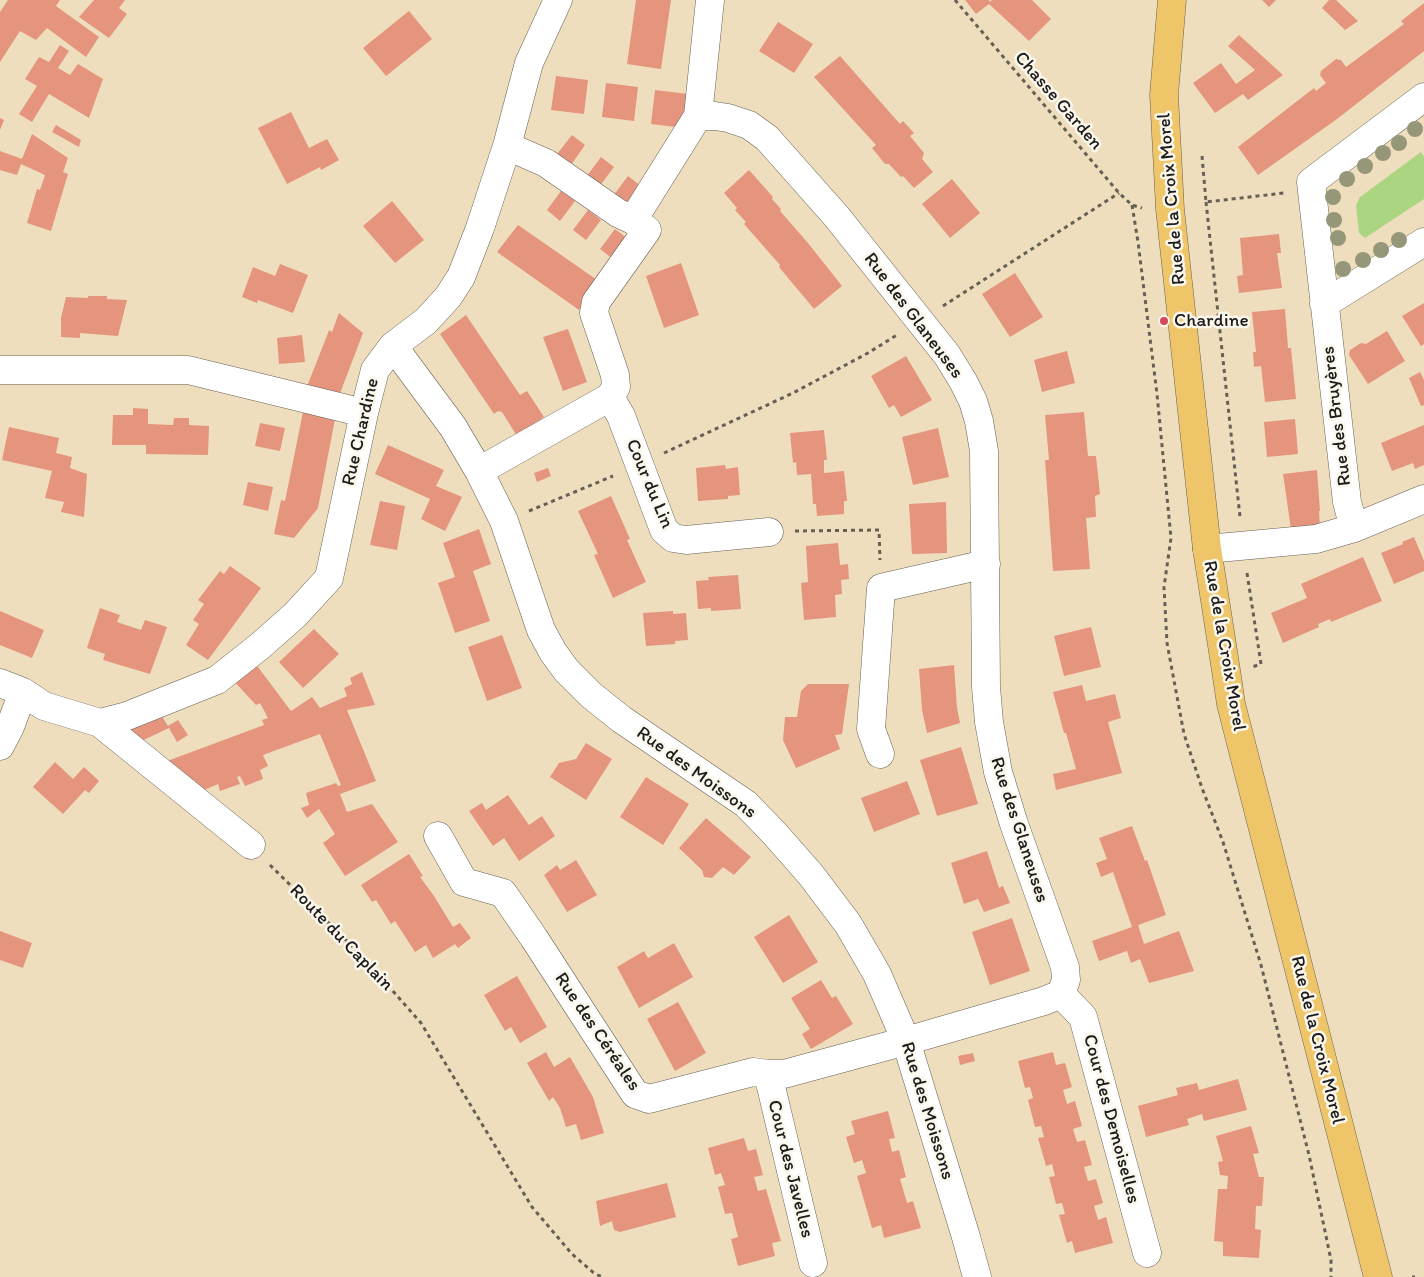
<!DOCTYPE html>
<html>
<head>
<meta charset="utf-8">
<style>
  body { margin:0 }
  canvas { display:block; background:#eedebd }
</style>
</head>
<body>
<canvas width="1424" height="1277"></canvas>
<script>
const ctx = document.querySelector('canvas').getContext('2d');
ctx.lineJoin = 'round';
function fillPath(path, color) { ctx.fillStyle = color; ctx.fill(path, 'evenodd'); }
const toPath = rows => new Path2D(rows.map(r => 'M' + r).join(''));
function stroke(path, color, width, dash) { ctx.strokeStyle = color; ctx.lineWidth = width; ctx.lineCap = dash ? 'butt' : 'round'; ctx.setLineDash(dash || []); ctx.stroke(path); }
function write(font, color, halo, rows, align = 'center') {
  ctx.font = font + ' Itim,sans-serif'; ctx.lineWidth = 5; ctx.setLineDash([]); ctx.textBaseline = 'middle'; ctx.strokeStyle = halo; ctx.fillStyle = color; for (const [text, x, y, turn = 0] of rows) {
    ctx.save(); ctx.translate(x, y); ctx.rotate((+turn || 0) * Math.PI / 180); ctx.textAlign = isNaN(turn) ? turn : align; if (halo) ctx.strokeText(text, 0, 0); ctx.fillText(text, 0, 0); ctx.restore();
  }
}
fillPath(toPath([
  [1421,152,1424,157,1424,199,1365,238,1359,233,1356,205,1360,197]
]), '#abd581');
fillPath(toPath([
  [8,0,60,0,56,6,99,37,86,57,47,28,36,40,20,31,0,62,0,12],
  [94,0,125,0,119,8,127,14,109,38,79,17],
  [636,0,671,0,661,69,627,64],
  [965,0,989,0,990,2,992,0,1032,0,1051,19,1029,41,989,4,976,14],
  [1262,0,1276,0,1269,7],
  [1329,0,1336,0,1358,21,1345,30,1322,8],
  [1424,3,1424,51,1337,119,1258,175,1238,147,1314,88,1316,91,1326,83,1320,75,1321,71,1336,59,1341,60,1346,67,1404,24,1401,21],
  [409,11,432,39,386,76,363,48],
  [778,22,813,44,794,73,759,51],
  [1239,35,1283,75,1248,100,1243,94,1215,113,1193,83,1221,63,1236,84,1255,70,1228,46],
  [60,45,69,51,58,68,70,75,78,64,103,79,89,118,49,94,32,122,19,114,37,86,25,79,39,57,49,62],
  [840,56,900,124,903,121,914,133,910,136,924,153,922,159,933,172,914,188,903,176,901,177,889,164,885,164,872,148,876,145,814,77],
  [556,76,588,80,584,114,551,110],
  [606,83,638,87,634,121,602,117],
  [655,90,688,94,684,128,651,124],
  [291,112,309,148,327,139,339,160,321,170,320,167,287,184,258,128],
  [0,118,4,120,0,130],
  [56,125,81,140,79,147,52,132],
  [32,134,68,158,63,172,68,174,51,231,27,223,37,189,40,190,45,175,21,164,17,175,0,170,0,151,22,159],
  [572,135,585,145,571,165,557,154],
  [601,157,614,167,599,187,586,177],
  [749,170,773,197,772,199,781,209,780,211,808,243,842,286,814,309,779,267,780,265,744,224,746,222,735,210,737,208,724,193],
  [628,176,641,186,626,206,613,196],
  [952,179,980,213,950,238,922,204],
  [561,191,575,201,560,221,547,210],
  [392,201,424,240,395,263,363,226],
  [588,210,601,220,586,240,573,230],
  [518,225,600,282,579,310,497,252],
  [615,229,628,239,613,259,600,249],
  [1279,234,1281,253,1277,253,1282,288,1239,293,1237,276,1243,275,1240,238],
  [681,263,699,315,664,328,646,276],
  [280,264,308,275,293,313,258,300,257,303,242,297,253,267,275,276],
  [1015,273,1043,317,1010,337,982,294],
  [88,296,107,296,107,299,127,300,118,336,80,333,80,338,61,337,61,318,66,297,88,298],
  [1424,303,1424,344,1421,346,1402,316],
  [1285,309,1288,348,1291,348,1296,399,1265,402,1261,366,1254,367,1253,352,1256,352,1252,312],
  [339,313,363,333,339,396,306,389,328,333,329,330,332,332],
  [466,315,520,395,527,391,544,417,517,436,502,412,498,411,494,414,440,334],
  [568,329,587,382,563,391,543,337],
  [1387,331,1405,361,1368,384,1349,355,1350,350,1361,343,1366,344],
  [302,335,305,362,279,364,277,338],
  [1067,351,1075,383,1042,392,1034,360],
  [906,356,932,400,901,417,894,405,889,408,871,376],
  [1420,372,1424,380,1424,405,1421,406,1409,378],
  [133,408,148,409,148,424,173,425,174,418,189,418,189,425,209,426,208,455,146,454,146,445,112,445,113,415,133,415],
  [303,412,335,419,318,508,294,538,274,534,281,500,285,501],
  [1084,412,1088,456,1096,456,1100,494,1095,496,1096,517,1086,518,1090,569,1053,571,1045,460,1049,460,1045,415],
  [1295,419,1298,454,1267,457,1264,422],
  [260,423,285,428,280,451,255,446],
  [1424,425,1424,465,1415,469,1413,463,1392,471,1381,443],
  [9,427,59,438,56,453,72,457,70,468,87,474,84,517,61,512,64,502,45,498,52,471,2,460],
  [938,428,949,477,913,485,902,437],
  [824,430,827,460,824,460,824,473,844,471,847,501,844,501,844,514,817,516,816,504,813,504,811,474,797,475,796,462,793,463,790,433],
  [388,445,444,470,436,486,462,497,445,531,421,519,430,499,375,474],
  [725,465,726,469,738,467,740,495,728,496,728,499,698,501,696,468],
  [548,468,551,476,537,482,534,473],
  [1317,470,1320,511,1319,511,1320,526,1291,529,1283,474],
  [248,482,273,487,268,511,243,505],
  [611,496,630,539,627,540,646,582,613,598,594,555,598,554,578,511],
  [380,501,405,506,397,550,370,545],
  [946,502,947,553,912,554,909,504],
  [479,529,491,564,473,571,490,621,455,633,438,583,455,577,443,543],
  [1414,537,1424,561,1424,571,1394,584,1381,553,1403,544,1402,542],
  [838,543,840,565,848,564,849,579,841,580,842,594,835,595,836,617,804,620,801,583,808,582,806,546],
  [1363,557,1382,601,1331,622,1330,619,1318,624,1319,627,1283,643,1271,613,1307,598,1301,584],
  [230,566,261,588,208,660,186,645,199,624,193,620,204,604,198,600,220,571,224,574],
  [738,575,741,609,711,611,711,608,698,609,696,581,709,580,708,577],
  [100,608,120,615,117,622,141,630,145,620,167,627,150,674,103,660,105,654,87,648],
  [0,611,44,630,32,658,0,645],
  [673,611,673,614,686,613,688,640,675,641,675,644,646,646,643,613],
  [1091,627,1101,667,1064,676,1054,636],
  [314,629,339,654,303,688,279,662],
  [502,635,522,688,487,701,468,647],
  [252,659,291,711,312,697,320,708,347,696,344,688,352,684,350,678,362,672,375,705,347,710,376,781,340,794,347,812,372,804,398,842,345,876,323,843,335,834,319,809,307,818,301,808,309,805,306,793,336,783,338,786,341,785,320,734,263,755,268,766,260,770,263,779,245,786,240,776,237,777,240,784,220,791,218,784,202,791,162,763,264,725,262,720,268,718,260,703,256,705,230,677],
  [954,665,957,708,960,723,927,733,922,710,919,669],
  [808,684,849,684,842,734,835,735,840,749,796,768,783,740,785,717,797,717,801,691],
  [1082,685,1086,701,1115,694,1121,718,1108,722,1122,773,1056,790,1053,774,1076,769,1066,733,1064,733,1053,692],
  [158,710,168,726,178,720,188,735,177,742,169,728,133,745,119,729],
  [586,743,612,759,586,800,550,777,559,763,576,759],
  [961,747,978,804,937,816,920,760],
  [55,762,73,779,84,767,99,781,89,793,85,790,63,814,33,787],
  [646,777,689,804,663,845,620,817],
  [907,781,920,814,874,832,861,798],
  [508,795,529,825,542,816,555,836,519,861,504,838,493,846,469,811,482,803,486,810],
  [706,818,751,857,734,875,723,867,712,878,704,877,702,870,679,848],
  [1132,826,1145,861,1147,860,1166,915,1138,925,1144,944,1179,931,1194,971,1149,983,1140,959,1131,963,1127,951,1099,961,1092,941,1132,927,1113,872,1101,877,1096,863,1107,859,1099,838],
  [987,851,999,888,1003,886,1010,903,984,912,978,899,964,904,951,863],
  [409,854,423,876,420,877,434,896,453,927,460,923,471,938,458,948,455,944,433,958,426,945,415,952,395,921,391,924,376,900,372,902,361,885],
  [576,860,597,895,567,912,544,875,557,865,560,870],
  [789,915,818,962,783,983,754,937],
  [1012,918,1030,971,990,985,972,932],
  [0,931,32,943,23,968,0,960],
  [674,943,693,977,639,1008,617,967,644,951,648,958],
  [517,976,547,1027,520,1043,511,1027,505,1031,484,995],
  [821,980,832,998,836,996,853,1024,811,1049,802,1034,810,1029,791,998],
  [678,1002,706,1053,675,1071,647,1019],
  [546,1052,554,1067,570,1057,593,1097,604,1133,581,1140,576,1124,566,1127,560,1108,553,1097,549,1101,527,1063],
  [1053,1052,1056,1065,1065,1063,1072,1087,1063,1090,1067,1104,1075,1101,1082,1126,1073,1129,1077,1142,1085,1140,1092,1165,1084,1167,1088,1181,1096,1179,1103,1203,1094,1206,1098,1220,1106,1217,1113,1243,1075,1253,1072,1241,1067,1243,1059,1215,1065,1214,1062,1203,1056,1204,1049,1177,1055,1176,1052,1164,1046,1166,1038,1138,1044,1137,1041,1126,1035,1127,1028,1100,1033,1098,1030,1087,1025,1088,1018,1061],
  [973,1053,975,1061,960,1065,958,1056],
  [1238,1079,1247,1110,1204,1121,1202,1114,1187,1119,1189,1125,1146,1137,1138,1106,1178,1095,1176,1088,1197,1083,1199,1090],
  [888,1111,895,1138,889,1139,892,1152,899,1150,906,1177,900,1179,907,1203,913,1201,921,1228,884,1238,881,1225,872,1228,857,1176,866,1173,862,1160,854,1163,846,1137,855,1134,851,1121],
  [1251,1126,1259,1153,1253,1154,1259,1177,1264,1177,1262,1206,1256,1206,1255,1229,1261,1230,1259,1258,1223,1256,1223,1242,1214,1241,1218,1189,1227,1189,1228,1176,1220,1175,1218,1162,1223,1161,1216,1136],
  [744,1138,748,1151,756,1149,763,1175,754,1177,758,1191,766,1189,781,1241,772,1243,775,1256,738,1266,731,1239,738,1237,732,1213,725,1214,718,1187,725,1185,721,1173,715,1175,708,1148],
  [667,1183,676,1217,620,1232,614,1230,612,1221,600,1226,596,1201]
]), '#e5957d');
const minor = toPath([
  [698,116,710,0],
  [507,146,546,163,618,213,633,220],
  [1324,304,1424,242],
  [393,346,453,427,479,471,504,521,541,630,553,652,566,670,591,695,621,719,746,804,775,834,811,875,848,924,877,974,906,1041,966,1237,977,1277],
  [0,370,188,370,364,413],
  [610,397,621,416,664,530,673,538,686,540,769,532],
  [1354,528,1347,502,1311,182,1424,97],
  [1207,549,1316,539,1354,528,1424,499],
  [0,683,23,692,44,706,100,723,251,845],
  [100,723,127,716,217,680,260,646,295,615,329,578,364,413,375,370,393,346,426,321,448,297,461,277,480,228,507,146,529,63,558,0],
  [0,746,10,727,23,692],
  [880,754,871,729,881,588,986,564],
  [438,836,464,882,503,893,534,938,635,1094,649,1099,753,1072,768,1074,784,1074,906,1041,1044,1001,1061,994,1066,980,1065,967,1014,824,998,772,989,722,986,687,984,451,979,421,973,401,963,381,947,355,837,217,767,138,749,125,728,118,715,116,698,116,633,220,647,230,596,302,594,313,615,375,616,387,610,397,479,471],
  [1061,994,1083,1017,1147,1253],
  [768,1074,813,1263]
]);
const major = toPath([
  [1172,0,1164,95,1170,209,1207,549,1227,677,1231,704,1378,1277]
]);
stroke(minor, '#666054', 29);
stroke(major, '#666054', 29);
stroke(toPath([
  [955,0,1119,193,1132,205,1142,208],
  [1202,156,1206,202,1284,193],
  [1206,202,1240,517],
  [1132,205,1138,242,1157,394,1171,538,1164,587,1167,643,1184,734,1202,788,1223,842,1261,965,1309,1155,1331,1260,1331,1277],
  [943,306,1119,193],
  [664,453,793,393,868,353,897,335],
  [529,511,613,476],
  [795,531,879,530,880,560],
  [1247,573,1261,664,1252,667],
  [270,865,364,958,421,1023,532,1207,572,1254,595,1274,603,1277],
  [1412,1277,1415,1277]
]), '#666054', 3, [4, 4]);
stroke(minor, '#fff', 28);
stroke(major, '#eec569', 28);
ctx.fillStyle = '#969778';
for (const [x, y] of [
  [1415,129],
  [1399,143],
  [1383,153],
  [1365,166],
  [1347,179],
  [1333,197],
  [1334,220],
  [1338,238],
  [1399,240],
  [1381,250],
  [1363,260],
  [1343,269]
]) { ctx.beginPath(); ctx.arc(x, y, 8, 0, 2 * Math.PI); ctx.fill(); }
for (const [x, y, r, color] of [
  [1164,321,5,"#d1495b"]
]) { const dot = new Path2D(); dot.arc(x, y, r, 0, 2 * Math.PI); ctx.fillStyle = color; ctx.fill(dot); stroke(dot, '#fbf7ec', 2); }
write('19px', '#1c1c1c', '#fbf7ec', [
  ["Chasse Garden",1058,101,49],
  ["Rue de la Croix Morel",1172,199,-95],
  ["Rue des Glaneuses",913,316,53],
  ["Rue des Bruyères",1337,416,-97],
  ["Rue Chardine",361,432,-77],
  ["Cour du Lin",649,484,67],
  ["Rue de la Croix Morel",1224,646,80],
  ["Rue des Moissons",696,773,36],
  ["Rue des Glaneuses",1019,830,72],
  ["Route du Caplain",341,938,46],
  ["Rue des Céréales",597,1032,56],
  ["Rue de la Croix Morel",1317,1040,76],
  ["Rue des Moissons",927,1111,73],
  ["Cour des Demoiselles",1111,1119,75],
  ["Cour des Javelles",790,1169,76]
]);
write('19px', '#1c1c1c', '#fbf7ec', [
  ["Chardine",1174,321]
], 'left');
</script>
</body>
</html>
